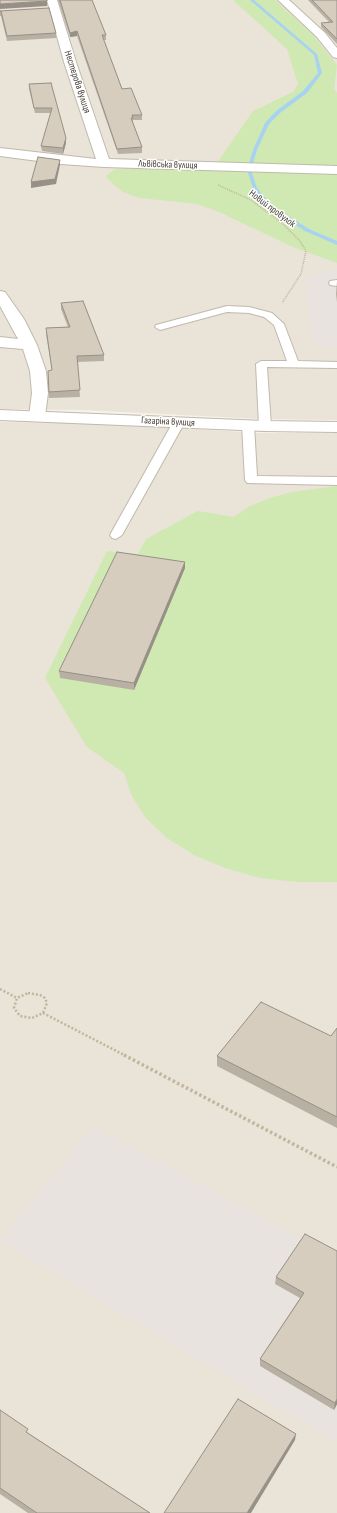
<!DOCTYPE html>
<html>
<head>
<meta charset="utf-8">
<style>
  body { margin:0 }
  canvas { display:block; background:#f5f2ea }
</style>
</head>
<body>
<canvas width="337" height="1513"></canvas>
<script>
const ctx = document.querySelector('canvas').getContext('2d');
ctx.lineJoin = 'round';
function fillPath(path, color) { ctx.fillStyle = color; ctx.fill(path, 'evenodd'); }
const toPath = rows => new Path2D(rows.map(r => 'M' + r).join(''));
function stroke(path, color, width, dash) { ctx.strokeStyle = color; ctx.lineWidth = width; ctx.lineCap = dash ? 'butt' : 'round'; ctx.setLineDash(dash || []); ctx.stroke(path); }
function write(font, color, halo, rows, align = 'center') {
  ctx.font = font + ' "Sofia Sans Condensed",sans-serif'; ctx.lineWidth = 3; ctx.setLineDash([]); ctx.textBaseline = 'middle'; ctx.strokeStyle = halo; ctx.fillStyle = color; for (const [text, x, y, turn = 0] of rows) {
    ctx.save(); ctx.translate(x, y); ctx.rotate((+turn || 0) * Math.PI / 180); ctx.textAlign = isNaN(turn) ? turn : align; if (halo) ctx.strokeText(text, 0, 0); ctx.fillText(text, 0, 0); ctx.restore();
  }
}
fillPath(toPath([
  [0,0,337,0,337,420,262,419,83,410,0,409],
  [0,422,80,423,261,433,337,433,337,1513,0,1513]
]), '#e9e3d8');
fillPath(toPath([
  [337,270,337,347,313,347,305,278],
  [94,1126,337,1258,337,1436,334,1441,0,1241,0,1239]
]), '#e8e3de');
fillPath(toPath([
  [233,0,275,0,314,36,337,65,334,89,337,93,337,167,217,163,253,111,293,92,298,84,287,49],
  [127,168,337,174,337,263,293,247,217,211,197,204,139,198,123,192,109,180,106,176,115,169],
  [337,486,337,882,297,882,260,878,225,868,194,855,167,838,146,818,132,796,124,773,87,747,45,678,107,551,138,554,146,539,198,511,234,517,250,506,270,498,292,492]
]), '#d0e9b3');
fillPath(toPath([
  [250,0,254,0,317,54,322,73,307,93,280,113,269,124,257,150,251,170,257,188,271,205,309,229,337,241,337,245,305,231,267,207,253,188,247,170,253,150,265,123,276,111,303,91,318,73,314,55,250,0]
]), '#a7d3f1');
const service = toPath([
  [337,280,337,286,330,285,329,283,330,281,337,280],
  [227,306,249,307,272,313,284,324,298,361,337,362,337,368,267,367,271,426,269,428,261,428,259,426,256,364,261,361,287,361,274,325,264,317,249,313,227,312,160,330,155,327,156,325,227,306],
  [179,419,185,422,122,535,116,539,112,538,110,535,173,422,179,419],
  [248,422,254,425,257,476,337,477,337,485,247,483,245,480,242,425,248,422]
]);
const minor = toPath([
  [47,0,57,0,76,62,109,159,337,166,337,174,104,167,61,164,0,156,0,148,96,159,64,62,47,0],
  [278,0,289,0,325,33,337,48,337,58,333,57,317,37,278,0],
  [0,291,5,292,24,319,37,345,46,371,48,393,45,416,43,420,37,421,31,420,29,416,32,393,30,371,23,349,0,347,0,337,18,339,0,306,0,291]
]);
const tertiary = toPath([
  [0,410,265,421,337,422,337,432,265,431,0,420,0,410]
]);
stroke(service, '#c1b9ac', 2);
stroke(minor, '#c1b9ac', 2);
stroke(tertiary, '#c1b9ac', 2);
stroke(toPath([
  [218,185,251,200,283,224,300,241,306,251,301,274,282,303]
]), '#c2b59d', 1.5, [1, 1]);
stroke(toPath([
  [0,989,17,998],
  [28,993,40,995,45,998,47,1003,43,1013,32,1018,20,1016,14,1008,17,998,28,993],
  [43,1013,126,1056]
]), '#c2b59d', 2.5, [2, 2]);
stroke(toPath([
  [124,1055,337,1167]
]), '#c2b59d', 3.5, [2.5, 2.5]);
fillPath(service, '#fff');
fillPath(minor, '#fff');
fillPath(tertiary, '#fff');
fillPath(toPath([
  [58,0,92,0,106,35,106,40,103,40,122,89,142,115,142,120,133,120,133,123,142,147,142,153,118,154,77,36,70,37],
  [308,0,337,0,337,44,321,27,321,23,329,22],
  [0,11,56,33,56,38,7,41,1,16,0,16],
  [51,83,66,143,63,154,42,151,41,146,51,113,35,113,29,89,29,84],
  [337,281,337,302,336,294],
  [61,303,104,355,104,361,77,362,80,397,49,398,48,371,52,370,46,334,46,328,68,327,61,309],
  [185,562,185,568,134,690,60,678,59,671],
  [337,1028,337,1128,217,1066,217,1056,331,1036],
  [337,1251,337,1404,334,1410,260,1366,260,1359,300,1298,275,1284,276,1277],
  [0,1410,28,1433,150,1513,28,1513,0,1494]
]), '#b9b0a4');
fillPath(toPath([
  [47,1,47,6,0,9,0,4],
  [77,31,77,36,70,37,70,33],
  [66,138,66,143,63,154,63,148],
  [60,160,60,165,56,184,31,188,31,182],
  [185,562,185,568,134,690,134,683],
  [337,1399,337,1404,334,1410,335,1403],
  [296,1434,295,1440,251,1513,247,1513]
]), '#969086');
const building = toPath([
  [0,0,47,0,47,1,0,4,0,0],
  [60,0,92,0,106,35,102,35,122,89,131,88,142,115,132,115,133,118,131,118,142,147,117,149,77,31,70,33,60,0],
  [312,0,337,0,337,39,321,23,333,22,312,0],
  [49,8,56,33,7,36,1,11,0,11,49,8],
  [51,83,66,138,63,148,41,146,52,108,34,108,29,84,51,83],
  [38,157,60,160,55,179,31,182,38,157],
  [83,301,104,355,77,356,80,390,49,392,48,371,52,370,46,328,70,327,61,303,83,301],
  [117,552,185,562,134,683,59,671,117,552],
  [261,1002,331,1036,337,1028,337,1117,217,1056,261,1002],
  [305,1234,337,1251,337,1399,335,1403,260,1359,304,1293,276,1277,305,1234],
  [238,1399,296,1434,247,1513,164,1513,238,1399],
  [0,1410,28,1429,26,1432,150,1513,37,1513,0,1488,0,1410]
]);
fillPath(building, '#d7cdbf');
stroke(building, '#969086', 1);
write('10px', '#494238', '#fff', [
  ["Нестерова вулиця",77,82,72],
  ["Львівська вулиця",168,165,2],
  ["Новий провулок",272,209,37],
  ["Гагаріна вулиця",168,422,3]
]);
</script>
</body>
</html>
